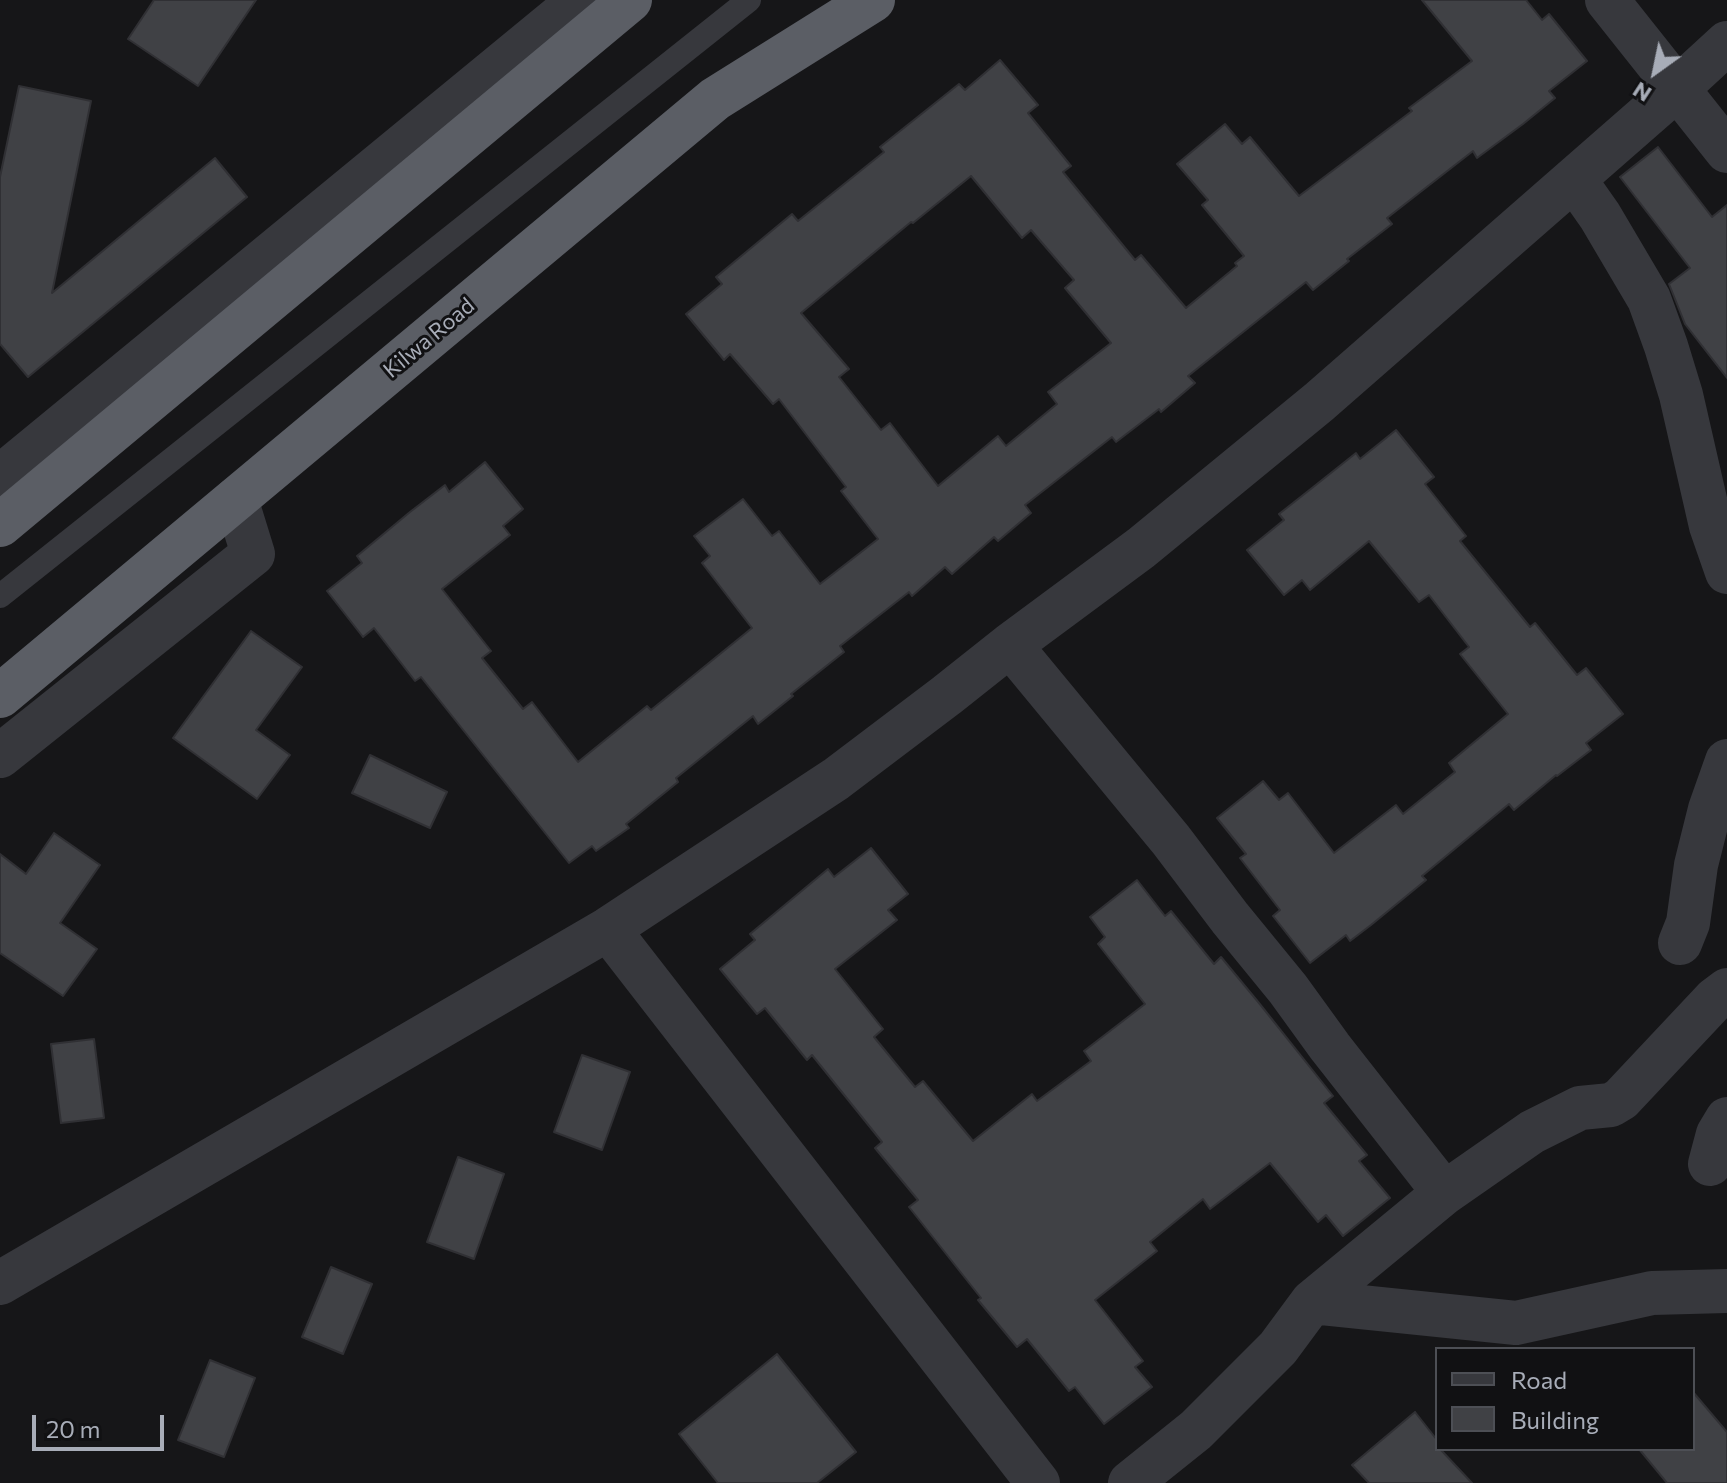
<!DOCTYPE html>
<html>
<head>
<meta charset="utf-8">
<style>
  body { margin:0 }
  #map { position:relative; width:1727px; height:1483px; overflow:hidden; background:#161618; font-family:Commissioner,sans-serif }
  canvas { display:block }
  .legend { position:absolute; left:1435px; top:1347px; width:260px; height:104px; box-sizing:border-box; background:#111113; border:2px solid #4d4f55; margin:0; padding:10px 14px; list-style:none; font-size:24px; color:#a8adb8 }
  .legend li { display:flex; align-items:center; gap:16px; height:40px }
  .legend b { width:40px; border:2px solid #4d4f55 }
  .north { position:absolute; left:1615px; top:32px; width:80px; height:80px; -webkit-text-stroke:6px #111113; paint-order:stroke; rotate:213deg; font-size:22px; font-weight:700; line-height:32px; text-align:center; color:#a8adb8 }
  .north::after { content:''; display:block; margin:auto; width:28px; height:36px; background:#a8adb8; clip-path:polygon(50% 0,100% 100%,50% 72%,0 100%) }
  .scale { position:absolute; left:32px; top:1415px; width:132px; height:36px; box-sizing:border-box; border:4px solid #a8adb8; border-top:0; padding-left:10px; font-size:24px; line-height:28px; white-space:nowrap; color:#a8adb8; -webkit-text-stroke:6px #111113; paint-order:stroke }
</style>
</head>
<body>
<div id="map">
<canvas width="1727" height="1483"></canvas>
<ul class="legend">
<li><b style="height:10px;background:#37383d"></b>Road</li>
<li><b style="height:22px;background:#404145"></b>Building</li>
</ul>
<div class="north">N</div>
<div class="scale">20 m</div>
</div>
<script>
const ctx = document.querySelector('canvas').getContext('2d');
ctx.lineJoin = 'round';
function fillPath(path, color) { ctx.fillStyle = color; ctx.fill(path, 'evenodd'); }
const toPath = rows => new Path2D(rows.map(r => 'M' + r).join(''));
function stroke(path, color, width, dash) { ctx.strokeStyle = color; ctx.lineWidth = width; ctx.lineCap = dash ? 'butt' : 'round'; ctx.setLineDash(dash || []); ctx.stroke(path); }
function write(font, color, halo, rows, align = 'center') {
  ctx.font = font + ' Commissioner,sans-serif'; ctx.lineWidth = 6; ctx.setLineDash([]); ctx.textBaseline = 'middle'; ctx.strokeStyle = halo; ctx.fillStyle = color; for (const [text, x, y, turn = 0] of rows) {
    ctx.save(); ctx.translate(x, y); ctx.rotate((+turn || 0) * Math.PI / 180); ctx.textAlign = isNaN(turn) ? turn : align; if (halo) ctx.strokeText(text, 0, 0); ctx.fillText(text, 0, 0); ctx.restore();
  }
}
const building = toPath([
  [154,0,256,0,198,86,128,39,154,0],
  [1422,0,1526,0,1542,20,1549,14,1587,61,1549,91,1555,98,1523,124,1477,158,1473,151,1387,218,1392,224,1347,259,1349,261,1313,290,1306,282,1272,309,1188,376,1195,383,1161,412,1159,409,1116,442,1112,437,1025,505,1031,513,998,541,994,537,952,574,945,567,912,596,909,592,840,646,844,652,791,694,793,696,758,724,753,716,676,778,678,782,626,824,629,828,596,851,592,846,569,863,421,677,415,681,374,628,363,637,327,591,362,563,357,556,410,512,445,485,449,492,485,462,523,509,503,526,510,535,442,589,491,651,482,658,523,709,532,702,578,762,647,706,651,710,752,628,702,563,710,556,694,536,743,499,772,536,779,531,820,584,878,539,841,491,846,487,779,399,773,404,730,354,724,360,686,314,722,284,716,277,792,214,798,221,884,152,880,147,959,84,965,90,1000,60,1038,105,1028,113,1071,166,1063,172,1135,260,1141,255,1186,308,1237,266,1235,263,1244,256,1202,205,1208,200,1177,164,1225,124,1242,144,1250,137,1299,196,1412,111,1409,108,1472,61,1422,0],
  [971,176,1022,238,1031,230,1074,280,1065,288,1111,343,1048,392,1057,404,1006,446,998,436,938,486,890,423,881,430,839,377,849,369,801,313,911,222,913,223,971,176],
  [19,86,91,101,52,293,215,158,247,197,28,377,0,344,0,177,19,86],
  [1658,147,1712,217,1727,205,1727,378,1685,324,1669,284,1690,268,1620,177,1658,147],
  [1396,430,1434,477,1425,484,1466,536,1460,541,1530,627,1535,623,1577,675,1586,668,1623,714,1586,743,1591,750,1557,776,1556,775,1514,810,1509,804,1422,876,1426,880,1371,925,1350,941,1346,935,1310,963,1273,916,1280,910,1240,858,1246,854,1217,818,1263,781,1279,800,1288,793,1334,853,1396,805,1403,814,1455,772,1449,763,1508,714,1460,654,1469,647,1429,595,1419,602,1369,541,1310,590,1302,580,1284,595,1247,550,1284,520,1279,514,1312,488,1356,453,1360,459,1396,430],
  [251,631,302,667,256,730,290,755,257,799,173,738,251,631],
  [370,755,447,792,430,828,352,793,370,755],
  [54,833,100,865,60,923,97,949,63,996,0,953,0,854,26,874,54,833],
  [871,848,908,894,888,910,897,920,835,969,883,1029,874,1037,915,1087,923,1081,973,1141,1032,1094,1037,1101,1091,1061,1084,1051,1145,1004,1098,944,1105,937,1090,917,1137,880,1165,916,1171,911,1214,964,1221,957,1259,1003,1333,1096,1324,1103,1367,1155,1359,1161,1390,1198,1343,1236,1326,1215,1318,1222,1270,1163,1210,1209,1203,1199,1150,1242,1157,1251,1095,1300,1143,1361,1135,1367,1152,1387,1104,1424,1075,1387,1069,1391,1027,1339,1017,1347,978,1300,981,1298,909,1207,918,1200,875,1148,882,1142,812,1055,807,1060,765,1008,757,1014,720,969,755,940,750,934,828,869,834,877,871,848],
  [94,1039,104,1118,61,1123,51,1044,94,1039],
  [582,1055,630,1072,602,1150,554,1132,582,1055],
  [458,1157,504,1174,474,1259,427,1242,458,1157],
  [331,1267,372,1284,343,1354,302,1337,331,1267],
  [777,1354,856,1452,817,1483,718,1483,679,1434,777,1354],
  [210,1360,255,1378,224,1457,178,1440,210,1360],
  [1693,1392,1727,1432,1727,1483,1667,1483,1639,1449,1693,1449,1693,1392],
  [1415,1412,1437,1440,1437,1449,1443,1449,1441,1450,1472,1483,1369,1483,1352,1465,1415,1412]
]);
fillPath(building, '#404145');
stroke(building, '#303034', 2);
stroke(toPath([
  [0,596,749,0]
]), '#37383d', 24);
stroke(toPath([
  [1607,0,1727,151],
  [1574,179,1600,216,1649,299,1666,346,1681,395,1711,526,1727,572],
  [0,477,580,0],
  [1010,645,1171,840,1230,918,1288,989,1330,1047,1435,1181,1443,1194],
  [0,756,253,554,236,499],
  [608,929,1038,1483],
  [1680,943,1688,923,1696,865,1710,809,1727,761],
  [1710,1164,1718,1134,1727,1119],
  [0,1283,608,929,836,779,947,695,1010,645,1141,548,1319,402,1678,88,1727,43],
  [1312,1302,1443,1194,1532,1132,1580,1108,1611,1105,1621,1099,1715,999,1727,990],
  [1130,1483,1196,1430,1278,1348,1312,1302,1516,1323,1652,1293,1727,1291]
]), '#37383d', 44);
stroke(toPath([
  [0,525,630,0],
  [0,696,715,99,873,0]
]), '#5b5e65', 44);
write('22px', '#a8adb8', '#111113', [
  ["Kilwa Road",429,338,-40]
]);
</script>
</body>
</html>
